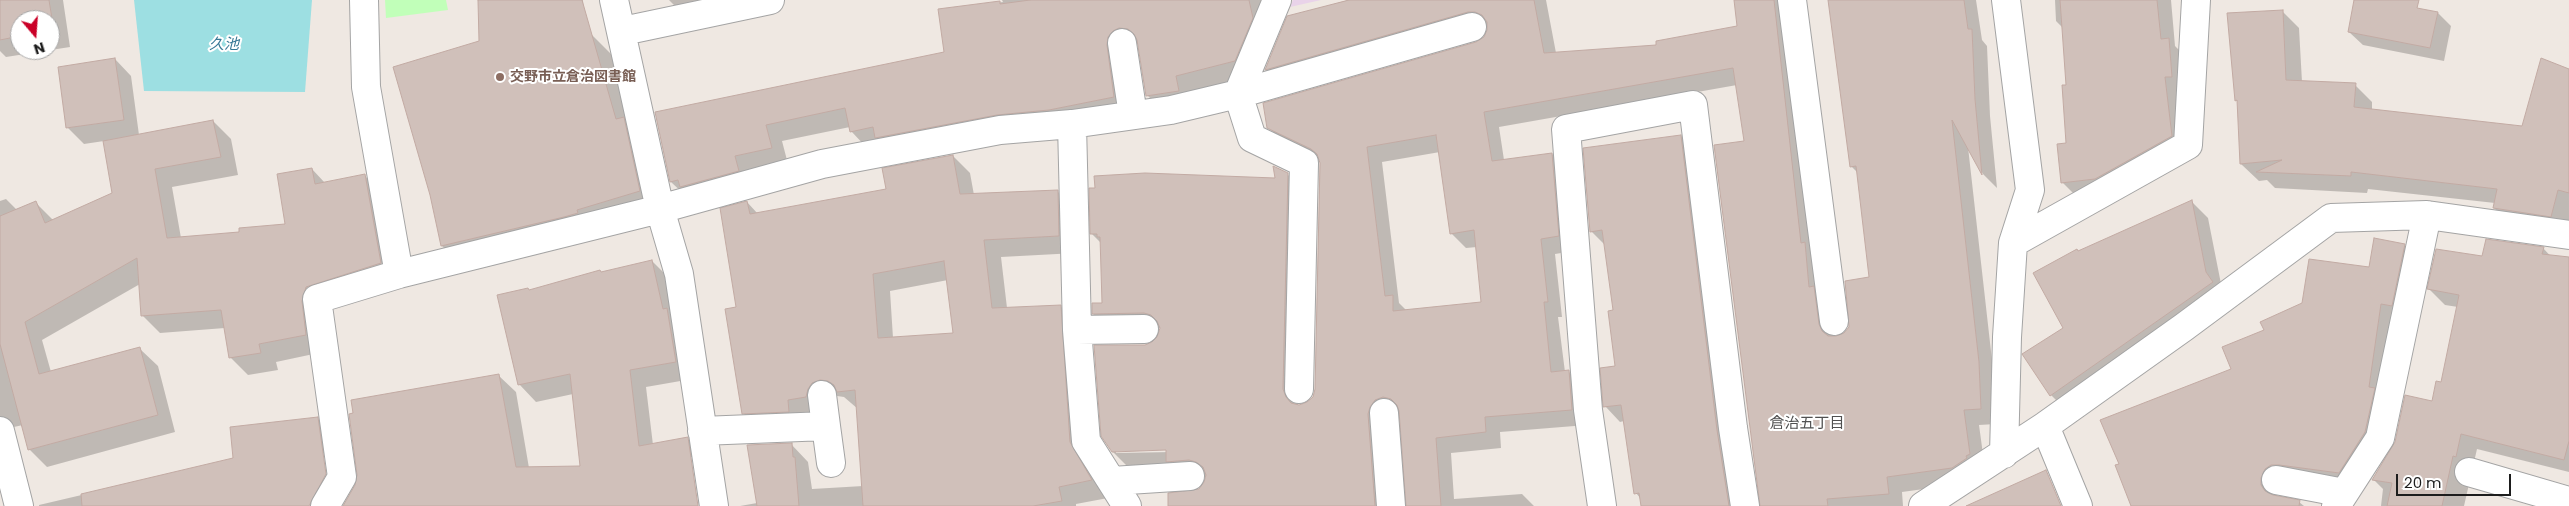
<!DOCTYPE html>
<html>
<head>
<meta charset="utf-8">
<style>
  body { margin:0 }
  #map { position:relative; width:2569px; height:506px; overflow:hidden; background:#efe8e2; font-family:Poppins,sans-serif }
  canvas { display:block }
  .north { position:absolute; left:10px; top:10px; width:50px; height:50px; box-sizing:border-box; background:#fff; border:1px solid #a5a5a5; border-radius:50%; rotate:162deg; font-size:14px; font-weight:700; line-height:20px; text-align:center; color:#1d1d1d }
  .north::after { content:''; display:block; margin:auto; width:18px; height:22px; background:#ca0027; clip-path:polygon(50% 0,100% 100%,50% 72%,0 100%) }
  .scale { position:absolute; left:2396px; top:474px; width:115px; height:22px; box-sizing:border-box; border:2px solid #1d1d1d; border-top:0; padding-left:6px; font-size:15px; line-height:18px; white-space:nowrap; color:#1d1d1d; -webkit-text-stroke:4px #fff; paint-order:stroke }
</style>
</head>
<body>
<div id="map">
<canvas width="2569" height="506"></canvas>
<div class="north">N</div>
<div class="scale">20 m</div>
</div>
<script>
const ctx = document.querySelector('canvas').getContext('2d');
ctx.lineJoin = 'round';
function fillPath(path, color) { ctx.fillStyle = color; ctx.fill(path, 'evenodd'); }
const toPath = rows => new Path2D(rows.map(r => 'M' + r).join(''));
function stroke(path, color, width, dash) { ctx.strokeStyle = color; ctx.lineWidth = width; ctx.lineCap = dash ? 'butt' : 'round'; ctx.setLineDash(dash || []); ctx.stroke(path); }
function write(font, color, halo, rows, align = 'center') {
  ctx.font = font + ' Poppins,"Noto Sans JP",sans-serif'; ctx.lineWidth = 4; ctx.setLineDash([]); ctx.textBaseline = 'middle'; ctx.strokeStyle = halo; ctx.fillStyle = color; for (const [text, x, y, turn = 0] of rows) {
    ctx.save(); ctx.translate(x, y); ctx.rotate((+turn || 0) * Math.PI / 180); ctx.textAlign = isNaN(turn) ? turn : align; if (halo) ctx.strokeText(text, 0, 0); ctx.fillText(text, 0, 0); ctx.restore();
  }
}
fillPath(toPath([
  [1293,0,1321,0,1290,7]
]), '#e9d3e9');
fillPath(toPath([
  [385,0,446,0,448,10,386,18]
]), '#c1ffb9');
fillPath(toPath([
  [134,0,312,0,305,92,144,91]
]), '#9ddfe2');
fillPath(toPath([
  [0,0,63,0,70,47,6,57,0,51],
  [20,20,50,20,50,50,20,50],
  [479,0,583,0,585,35,591,34,612,55,661,212,463,267,442,246,480,42],
  [669,0,734,0,682,13],
  [1002,0,1271,0,1251,77,1164,112,1147,95,1139,44,1136,44,1129,47,1130,113,867,148,851,131,850,127,782,141,788,164,688,198,671,182,656,113,945,53,939,10,1003,2],
  [1348,0,1546,0,1556,53,1658,46,1739,28,1735,0,1787,0,1835,337,1844,335,1849,328,1870,278,1858,173,1851,166,1829,0,1976,0,1982,40,1987,46,1990,116,1997,188,1983,174,1968,147,1994,378,1996,424,1979,425,1985,469,1968,483,1902,492,1903,506,1761,506,1715,146,1746,142,1737,85,1499,127,1504,160,1552,154,1567,169,1574,251,1555,254,1562,317,1558,317,1565,372,1569,372,1584,387,1587,425,1500,432,1501,448,1451,453,1454,499,1522,494,1534,506,1408,506,1399,412,1390,416,1389,506,1170,506,1199,490,1205,484,1207,477,1183,477,1128,467,1112,451,1145,346,1153,343,1158,338,1161,328,1109,329,1093,314,1103,304,1102,244,1092,234,1277,179,1287,174,1303,189,1298,406,1307,404,1313,398,1316,390,1320,160,1284,143,1268,127,1477,43,1484,38,1488,27,1281,85,1266,70,1288,17],
  [1440,152,1451,233,1466,248,1477,247,1483,303,1407,311,1399,303,1382,162],
  [1172,449,1172,452,1116,453,1116,451],
  [2055,0,2171,0,2175,46,2184,55,2187,152,2078,198,2062,182,2068,144,2067,86,2063,28,2056,21],
  [2282,11,2299,28,2302,82,2355,85,2372,102,2372,110,2523,127,2569,71,2569,230,2511,225,2494,208,2495,203,2368,189,2367,193,2275,188,2267,180,2259,181,2241,164,2239,103,2236,100],
  [2438,13,2451,26,2444,61,2363,45,2349,32],
  [115,59,131,76,139,135,213,121,231,139,238,175,172,187,181,238,241,233,286,225,312,169,325,183,364,175,382,193,398,281,324,305,323,352,276,362,278,370,248,375,230,357,225,328,160,333,142,315,140,284,42,340,51,372,140,349,158,366,175,432,47,467,29,449,23,425,0,430,0,201,6,199,17,210,35,202,53,220,114,194,104,141,84,144,68,128],
  [1681,136,1696,152,1742,506,1642,506,1641,499,1636,493,1624,421,1620,422,1605,406,1616,368,1614,312,1606,246,1591,231],
  [953,156,970,173,974,195,1057,191,1075,208,1076,253,1001,257,1007,308,1060,306,1077,323,1108,498,1076,504,1076,506,740,506,757,503,791,444,808,462,812,489,863,486,858,409,844,397,837,396,829,400,823,414,760,430,743,413,737,308,747,202,758,214,888,190],
  [948,280,954,334,893,338,890,291],
  [2192,202,2208,218,2222,289,2067,411,2051,395,2079,252],
  [2404,245,2421,261,2355,489,2277,493,2277,496,2299,502,2304,506,2133,506,2232,370,2265,331,2303,304,2370,269],
  [2543,248,2569,276,2569,472,2477,449,2464,506,2381,506,2383,489,2373,479,2433,402,2442,384,2458,307,2445,305,2429,289,2483,258],
  [652,261,669,278,692,379,646,387,653,445,687,439,705,456,712,506,699,506,692,457,689,457,697,506,346,506,357,485,359,475,498,375,516,392,529,468,582,468,573,394,536,402,519,384,530,291],
  [317,419,339,440,343,474,324,455,309,420],
  [235,459,305,506,39,506,39,505]
]), '#0003');
const building = toPath([
  [0,0,49,0,54,31,50,32,50,20,20,20,20,36,0,40,0,0],
  [478,0,582,0,616,119,624,117,640,191,577,210,578,213,564,217,441,246,430,195,393,67,479,41,478,0],
  [1030,0,1249,0,1253,18,1235,61,1176,76,1179,91,1146,96,1137,40,1134,34,1128,29,1119,28,1113,31,1108,37,1107,45,1114,97,1049,110,997,115,875,138,873,127,850,132,845,108,766,125,772,148,735,156,739,171,680,187,678,180,670,182,655,112,944,52,938,9,1000,1,1000,4,1030,0],
  [1349,0,1534,0,1544,53,1656,45,1656,41,1737,26,1734,0,1774,0,1801,243,1805,242,1809,287,1814,286,1819,324,1822,331,1828,336,1836,336,1844,333,1849,327,1845,281,1869,277,1856,166,1850,167,1828,0,1964,0,1968,29,1972,29,1975,99,1982,175,1952,120,1979,362,1981,409,1964,410,1970,454,1966,456,1967,458,1952,468,1887,477,1889,494,1827,499,1828,506,1760,506,1714,145,1744,141,1733,68,1484,112,1492,161,1552,153,1559,236,1541,239,1548,302,1544,302,1551,372,1569,370,1572,410,1485,417,1486,432,1436,438,1441,506,1406,506,1399,411,1397,405,1391,399,1383,397,1375,400,1370,407,1368,414,1375,506,1168,506,1168,493,1199,489,1204,482,1206,475,1203,467,1196,462,1189,460,1166,462,1166,450,1112,452,1101,436,1094,345,1145,345,1152,342,1157,337,1160,328,1157,321,1151,315,1144,313,1092,314,1092,303,1102,303,1100,237,1097,237,1097,234,1090,234,1089,188,1095,188,1094,176,1145,173,1275,178,1273,166,1288,173,1283,389,1286,397,1291,403,1299,405,1307,402,1313,397,1315,389,1320,163,1317,154,1311,149,1267,128,1263,103,1476,42,1484,37,1487,30,1487,22,1482,15,1475,12,1468,12,1265,70,1287,16,1349,0],
  [1436,135,1450,234,1474,230,1481,302,1393,311,1393,295,1385,296,1367,147,1436,135],
  [2060,0,2157,0,2161,39,2169,38,2172,77,2165,77,2172,136,2095,179,2061,183,2057,144,2066,143,2062,85,2066,85,2060,0],
  [2354,0,2419,0,2417,8,2438,12,2430,48,2348,32,2354,0],
  [2283,10,2286,80,2356,83,2354,107,2522,126,2541,58,2569,69,2569,193,2558,190,2551,217,2493,208,2497,189,2351,172,2351,176,2256,172,2282,160,2240,164,2237,100,2235,101,2227,13,2283,10],
  [115,58,124,120,66,128,58,67,115,58],
  [213,120,221,157,155,169,167,238,239,232,239,228,285,224,277,174,312,168,315,184,365,174,381,263,306,287,302,301,306,335,259,344,261,353,229,358,221,310,141,316,137,258,25,322,39,374,140,347,158,415,28,450,0,344,0,216,36,201,45,223,112,193,103,141,213,120],
  [1681,135,1717,430,1729,506,1641,506,1639,493,1634,494,1621,405,1603,407,1600,368,1615,366,1608,311,1613,310,1602,230,1590,232,1583,148,1681,135],
  [953,155,960,194,1058,190,1059,236,984,240,992,308,1061,305,1070,442,1092,480,1059,487,1062,501,1033,506,863,506,855,390,837,392,834,385,828,381,820,380,812,383,808,389,806,397,788,400,789,412,742,414,725,309,736,307,720,208,747,201,750,214,886,189,882,168,953,155],
  [944,261,953,333,878,338,873,274,944,261],
  [2192,200,2206,272,2213,282,2050,396,2022,354,2063,328,2033,273,2077,249,2078,251,2192,200],
  [2374,238,2405,244,2392,306,2381,304,2369,387,2375,388,2365,432,2339,473,2279,465,2271,465,2265,469,2261,478,2261,485,2265,491,2273,495,2300,500,2299,506,2131,506,2115,465,2119,464,2100,420,2231,369,2222,347,2264,330,2260,322,2302,303,2309,259,2369,267,2374,238],
  [2486,239,2544,247,2542,254,2569,257,2569,441,2564,460,2461,434,2456,457,2453,456,2442,506,2387,506,2392,483,2372,480,2395,442,2405,395,2432,401,2436,381,2441,382,2459,295,2427,289,2436,249,2482,256,2486,239],
  [652,260,663,309,667,308,676,362,630,370,639,446,688,437,698,506,343,506,355,485,357,475,349,414,353,413,351,400,499,374,516,467,580,466,570,374,518,385,497,295,528,288,529,290,600,270,601,272,652,260],
  [318,417,326,474,309,506,82,506,81,494,233,458,230,427,318,417],
  [792,443,793,457,795,457,799,506,757,506,747,445,792,443],
  [2046,470,2061,506,1966,506,2046,470]
]);
fillPath(building, '#d0c0ba');
stroke(building, '#c2aaa3', 1);
const minor = toPath([
  [614,0,660,209,679,274,714,506],
  [1277,0,1238,94,1252,138,1304,163,1299,389],
  [1792,0,1834,321],
  [623,31,770,0],
  [1122,43,1133,115],
  [1072,124,1077,330,1086,441,1127,506],
  [2013,243,2188,145,2196,0],
  [399,274,660,209,822,164,1000,130,1072,124,1171,110,1238,94,1472,27],
  [1077,330,1144,329],
  [822,395,826,426],
  [1384,413,1391,506],
  [2045,426,2078,506],
  [0,431,19,506],
  [702,431,826,426,831,463],
  [2004,454,2007,337,2013,243,2030,190,2006,0],
  [2469,472,2569,501],
  [2276,480,2344,493],
  [1112,481,1190,476],
  [325,506,342,477,317,299,399,274,366,87,364,0],
  [1602,506,1588,410,1566,129,1693,105,1733,428,1745,506],
  [1923,506,2045,426,2184,327,2331,218,2427,215,2569,235],
  [2336,506,2380,438,2427,215]
]);
stroke(minor, '#a4a4a4', 30);
stroke(minor, '#fff', 28);
for (const [x, y, r, color] of [
  [500,77,5,"#8d6e63"]
]) { const dot = new Path2D(); dot.arc(x, y, r, 0, 2 * Math.PI); ctx.fillStyle = color; ctx.fill(dot); stroke(dot, '#fff', 2); }
write('bold 14px', '#785e54', '#fff', [
  ["交野市立倉治図書館",510,77]
], 'left');
write('italic 15px', '#377895', '#fff', [
  ["久池",224,45]
]);
write('15px', '#505050', '#fff', [
  ["倉治五丁目",1807,424]
]);
</script>
</body>
</html>
